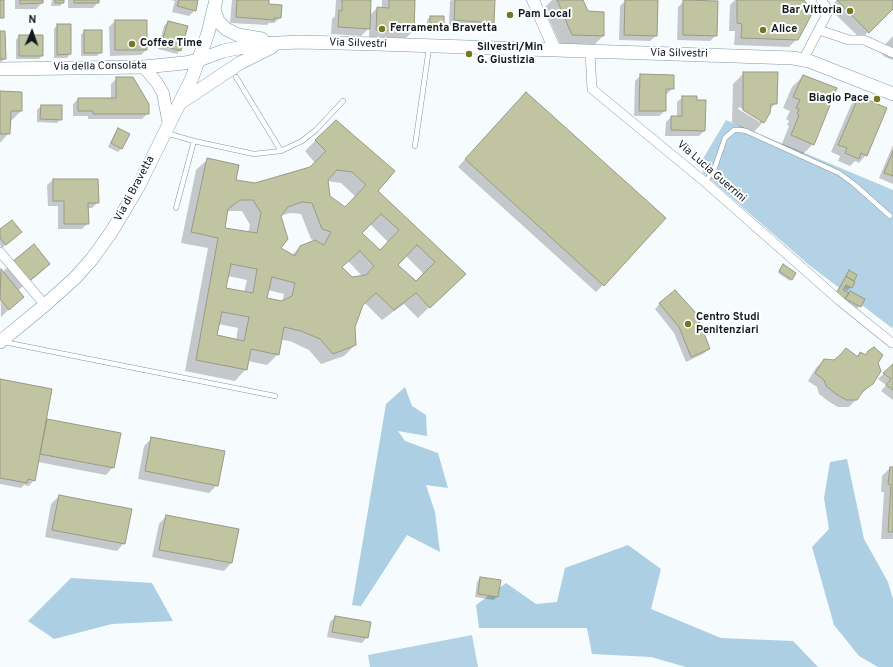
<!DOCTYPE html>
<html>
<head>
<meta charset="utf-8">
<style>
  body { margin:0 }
  #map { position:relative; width:893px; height:667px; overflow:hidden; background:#f6fbfe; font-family:Overpass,sans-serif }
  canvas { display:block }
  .north { position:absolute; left:12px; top:12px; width:40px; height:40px; -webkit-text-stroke:3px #fff; paint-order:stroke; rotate:2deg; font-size:11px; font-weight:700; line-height:16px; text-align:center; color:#10191e }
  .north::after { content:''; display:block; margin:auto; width:14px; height:18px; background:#10191e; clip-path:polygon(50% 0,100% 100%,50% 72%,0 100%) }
</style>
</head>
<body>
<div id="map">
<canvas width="893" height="667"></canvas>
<div class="north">N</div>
</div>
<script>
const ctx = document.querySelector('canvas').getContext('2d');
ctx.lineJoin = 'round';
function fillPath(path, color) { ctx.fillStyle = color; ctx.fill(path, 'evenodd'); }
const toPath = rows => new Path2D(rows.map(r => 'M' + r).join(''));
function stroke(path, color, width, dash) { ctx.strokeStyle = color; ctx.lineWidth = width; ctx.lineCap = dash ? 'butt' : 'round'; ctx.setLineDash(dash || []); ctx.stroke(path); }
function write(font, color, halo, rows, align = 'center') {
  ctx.font = font + ' Overpass,sans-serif'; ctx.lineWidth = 4; ctx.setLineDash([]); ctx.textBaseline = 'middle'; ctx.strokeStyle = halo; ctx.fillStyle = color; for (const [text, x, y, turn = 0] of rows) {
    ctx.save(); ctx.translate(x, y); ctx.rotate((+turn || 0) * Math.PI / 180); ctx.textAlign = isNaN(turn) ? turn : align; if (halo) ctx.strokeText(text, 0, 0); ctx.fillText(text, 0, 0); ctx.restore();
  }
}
fillPath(toPath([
  [726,120,893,190,893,326,892,328,809,265,703,173,701,162],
  [472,635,478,667,370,667,368,655]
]), '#b4d2e5');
fillPath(toPath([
  [405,387,412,406,426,415,427,436,398,431,405,441,438,453,448,488,426,485,435,512,440,552,407,535,361,606,352,605,386,404],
  [847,459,864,539,888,582,893,599,893,667,878,667,859,656,834,625,812,547,829,529,824,498,830,462],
  [628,545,661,569,651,609,721,638,793,641,818,667,686,667,651,657,592,654,587,628,479,628,476,605,506,583,536,604,557,602,565,568],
  [71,578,152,583,173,621,112,624,54,639,28,621]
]), '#accfe4');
fillPath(toPath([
  [15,0,42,0,42,3,36,9,15,9],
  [52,0,63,0,63,3,60,6,51,6],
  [68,0,98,0,98,2,93,8,68,8],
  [171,0,197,0,195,10,189,16,172,12,175,1],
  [232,0,268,0,268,5,280,18,274,23,269,23,267,25,230,23],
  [336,0,370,0,369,16,377,8,382,8,382,0,414,0,413,31,406,38,369,37,369,28,361,36,331,34,332,19,335,16],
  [452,0,494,0,493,22,487,28,449,26,450,1],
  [552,0,582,0,587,12,603,36,592,47,561,46,544,8],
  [626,0,656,36,650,41,619,40,620,6],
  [735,0,803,0,797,39,789,47,734,45,735,31,729,31,730,5],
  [837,0,893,0,893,7,861,39,829,8],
  [684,1,716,35,710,41,677,40,678,7],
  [430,17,443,27,439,31,427,31,427,20],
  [115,21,146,50,141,55,110,56,109,27],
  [168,22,180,50,177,54,158,49,164,26],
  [57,25,70,25,70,54,67,58,54,58,54,29],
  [84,31,101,52,97,56,81,56,81,35],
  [0,32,5,59,1,62,0,62],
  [19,36,42,55,39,59,16,59,16,40],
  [893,36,893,60,885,57,879,51],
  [744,73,776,103,769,110,763,122,752,134,732,122,733,84],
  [739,107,760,119,760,122,738,109],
  [641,75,673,88,667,94,665,94,665,111,659,116,634,116,635,81],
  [803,76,813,144,802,155,781,146,789,126,787,125,789,121,786,119,790,111,783,108,792,87],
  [117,78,148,113,142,119,88,119,88,116,73,116,73,104,78,99,111,99,111,84],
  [0,92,21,111,10,122,9,133,0,143],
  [683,97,696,101,704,131,699,136,665,136,666,122,671,117,677,117,677,102],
  [859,97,866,155,859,163,855,161,850,166,838,161,840,156,831,152,851,105],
  [519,100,603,285,596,292,458,167],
  [41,106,61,119,57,123,37,122,37,110],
  [119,129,121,149,118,152,108,147,115,133],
  [316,140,376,191,464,274,418,318,404,304,382,320,365,303,362,306,354,327,355,345,344,356,321,364,309,350,290,341,281,340,278,354,267,365,248,361,246,369,235,381,185,371,208,248,181,243,196,170,208,159,234,181,255,184,311,168,315,163,305,151],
  [327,181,341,183,356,197,344,208,329,197],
  [228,211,242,211,250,225,248,233,224,229],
  [290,213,301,214,311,239,315,241,301,246,292,255,279,249,280,216],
  [370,224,388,242,380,251,361,233],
  [406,256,424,274,416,283,397,265],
  [348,261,363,277,352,278,341,267],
  [228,276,247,280,244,292,225,288],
  [268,290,284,294,282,303,266,299],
  [218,324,238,328,236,340,216,336],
  [893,145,893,184,879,178],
  [53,180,98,202,92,208,87,208,88,223,82,229,58,229,58,206,48,206,47,185],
  [0,230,17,236,2,248,0,245],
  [12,262,49,264,38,275,17,291,22,297,1,317,0,271,2,273],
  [781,267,791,279,790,281,778,273],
  [848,273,853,280,851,287,847,291,843,288,842,290,864,300,856,310,833,297],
  [660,303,709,349,703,354,686,362,674,333,655,309],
  [868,352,877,363,872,383,849,407,838,407,828,401,819,394,817,387,808,381,816,368,824,360,834,361,856,357,860,353,864,356],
  [893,365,893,400,881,391,886,385,878,379],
  [0,380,45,420,119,434,113,467,106,475,38,462,34,480,29,486,24,485,21,488,0,484],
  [152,438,217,485,209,493,138,479,144,446],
  [890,468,893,468,893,539,881,539,884,492,881,492,882,476],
  [59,496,124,543,117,551,45,537,51,504],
  [166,516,238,530,231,563,224,571,152,557,159,524],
  [480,578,497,596,494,600,475,597,477,582],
  [335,617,367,637,362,643,327,637,330,622]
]), '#0003');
const building = toPath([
  [0,0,4,0,4,18,0,18,0,0],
  [20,0,43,0,43,3,20,4,20,0],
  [55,0,64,0,64,3,55,3,55,0],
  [74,0,99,0,99,3,74,3,74,0],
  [179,0,198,0,196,11,177,6,179,0],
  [237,0,269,0,269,4,282,5,281,18,274,18,274,20,236,17,237,0],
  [342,0,371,0,370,29,338,27,339,10,342,11,342,0],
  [389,0,415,0,414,31,376,30,377,7,389,8,389,0],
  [455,0,495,0,494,23,454,20,455,0],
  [557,0,583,0,588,11,604,12,604,36,572,35,557,0],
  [625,0,658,0,657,36,624,35,625,0],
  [683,0,718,1,717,36,683,35,683,0],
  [737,0,804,0,813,12,798,40,741,38,742,24,737,23,737,0],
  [837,0,893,0,893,9,869,33,837,0],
  [430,16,444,16,444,28,430,27,430,16],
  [115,20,147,20,147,50,115,50,115,20],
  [168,21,188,26,181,51,161,45,168,21],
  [57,24,71,24,71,54,57,55,57,24],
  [84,30,102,30,102,53,84,53,84,30],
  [0,31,5,31,6,59,0,59,0,31],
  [19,35,43,35,43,56,19,56,19,35],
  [743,72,778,72,777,104,771,104,770,113,764,123,743,110,743,72],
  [640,74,674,75,674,89,666,89,666,111,639,111,640,74],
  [803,75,837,88,814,145,791,135,799,115,797,114,799,109,796,108,800,100,793,97,803,75],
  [116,77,133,77,149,104,149,114,93,114,93,111,78,111,78,98,116,98,116,77],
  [0,91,22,92,22,111,11,111,10,134,0,134,0,91],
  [526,92,666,218,604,286,465,159,526,92],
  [682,96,697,96,697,100,706,100,705,131,671,130,671,116,682,116,682,96],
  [859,96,887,108,867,156,861,153,859,159,845,153,847,148,838,145,859,96],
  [41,105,62,105,62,120,40,119,41,105],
  [336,120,395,171,378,191,466,274,430,308,416,293,394,310,376,293,363,305,355,327,356,345,333,354,320,339,301,331,284,327,279,355,251,349,247,370,196,360,218,238,191,232,207,158,239,165,236,180,255,183,310,167,326,151,315,140,336,120],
  [337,170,352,172,366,185,345,207,330,196,328,180,337,170],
  [240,200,253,200,261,213,257,233,225,228,228,209,240,200],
  [302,202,312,203,322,229,331,232,324,245,315,240,300,246,295,256,281,248,288,239,281,216,288,207,302,202],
  [381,214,399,230,380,250,362,233,381,214],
  [417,245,435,262,416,281,398,265,417,245],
  [360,251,374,266,366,275,352,277,342,267,360,251],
  [231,264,257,269,253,293,226,288,231,264],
  [272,277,295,283,292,296,282,301,267,298,272,277],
  [222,312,249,317,244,341,217,335,222,312],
  [118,128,130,134,122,149,111,143,118,128],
  [893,151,893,176,884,173,893,151],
  [53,179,98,179,99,203,88,203,89,224,64,224,64,201,53,201,53,179],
  [12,220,22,232,6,245,0,238,0,229,12,220],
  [34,244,50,264,28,282,12,262,34,244],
  [783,264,796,273,792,280,779,271,783,264],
  [1,269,24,297,9,310,0,299,1,269],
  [849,270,857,275,854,281,846,276,849,270],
  [846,276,855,282,852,288,846,285,843,290,849,293,845,299,836,294,846,276],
  [675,290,695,312,699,320,710,349,691,357,679,327,659,303,675,290],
  [850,291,865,299,861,307,845,299,850,291],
  [874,347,883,355,878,363,881,371,873,384,863,391,857,400,846,400,836,394,826,386,824,380,815,373,824,359,834,360,840,355,846,348,858,357,860,352,866,355,868,351,874,347],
  [893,364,893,390,886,385,891,379,883,373,893,364],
  [0,379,52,389,35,481,28,479,27,483,0,478,0,379],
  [47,419,121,433,114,468,40,454,47,419],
  [151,437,225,451,218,486,145,471,151,437],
  [890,467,893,467,893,532,888,532,891,485,888,484,890,467],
  [59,495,132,509,125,544,52,530,59,495],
  [166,515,239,529,232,563,159,550,166,515],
  [480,577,501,580,498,597,478,594,480,577],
  [335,616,371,622,368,638,332,632,335,616]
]);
fillPath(building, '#c1c4a1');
stroke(building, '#989a83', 1);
const service = toPath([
  [236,77,281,151],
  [166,133,194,141,254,154,281,151,302,141,316,130,343,101],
  [415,146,429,48],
  [705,182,714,170,725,138,734,130,740,130,746,131,839,173,854,184,890,216],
  [176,208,194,141],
  [4,342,275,396]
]);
const minor = toPath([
  [819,30,849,40,864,40,893,53],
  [590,52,592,89,705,182,840,301,892,343],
  [803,60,829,10,821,0],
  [0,252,45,305]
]);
const tertiary = toPath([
  [533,0,555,50],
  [144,67,157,83,163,93,169,125]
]);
const secondary = toPath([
  [214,9,218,21,226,29,238,35,262,39],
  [0,69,144,67,184,63,199,60,223,51,259,44,299,42,378,44,793,58,809,61,893,94],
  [180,103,240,63,272,47],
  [0,342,45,305,75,278,92,259,112,231,137,189,192,78,208,33,216,0]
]);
stroke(service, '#8198a6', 5.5);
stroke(minor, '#8198a6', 10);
stroke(tertiary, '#8198a6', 13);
stroke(secondary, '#8198a6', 14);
stroke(service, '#fff', 4.5);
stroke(minor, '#fff', 9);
stroke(tertiary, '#fff', 12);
stroke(secondary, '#fff', 13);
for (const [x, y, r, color] of [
  [850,11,4,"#747820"],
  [510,15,4,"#747820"],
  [382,29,4,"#747820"],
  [763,30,4,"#747820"],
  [132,44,4,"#747820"],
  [469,54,4,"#747820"],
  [877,99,4,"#747820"],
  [688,324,4,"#747820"]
]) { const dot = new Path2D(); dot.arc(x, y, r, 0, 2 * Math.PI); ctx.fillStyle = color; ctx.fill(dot); stroke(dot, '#fff', 1.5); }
write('bold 11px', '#10191e', '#fff', [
  ["Bar Vittoria",842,11,"right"],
  ["Pam Local",518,15],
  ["Ferramenta Bravetta",390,29],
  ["Alice",771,30],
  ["Coffee Time",140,44],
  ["Silvestri/Min",477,48],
  ["G. Giustizia",477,61],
  ["Biagio Pace",869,99,"right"],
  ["Centro Studi",696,318],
  ["Penitenziari",696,331]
], 'left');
write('11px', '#10191e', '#fff', [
  ["Via Silvestri",358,44,2],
  ["Via Silvestri",679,54,1],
  ["Via della Consolata",100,67,-1],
  ["Via Lucia Guerrini",711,172,41],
  ["Via di Bravetta",135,189,-62]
]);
</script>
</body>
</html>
